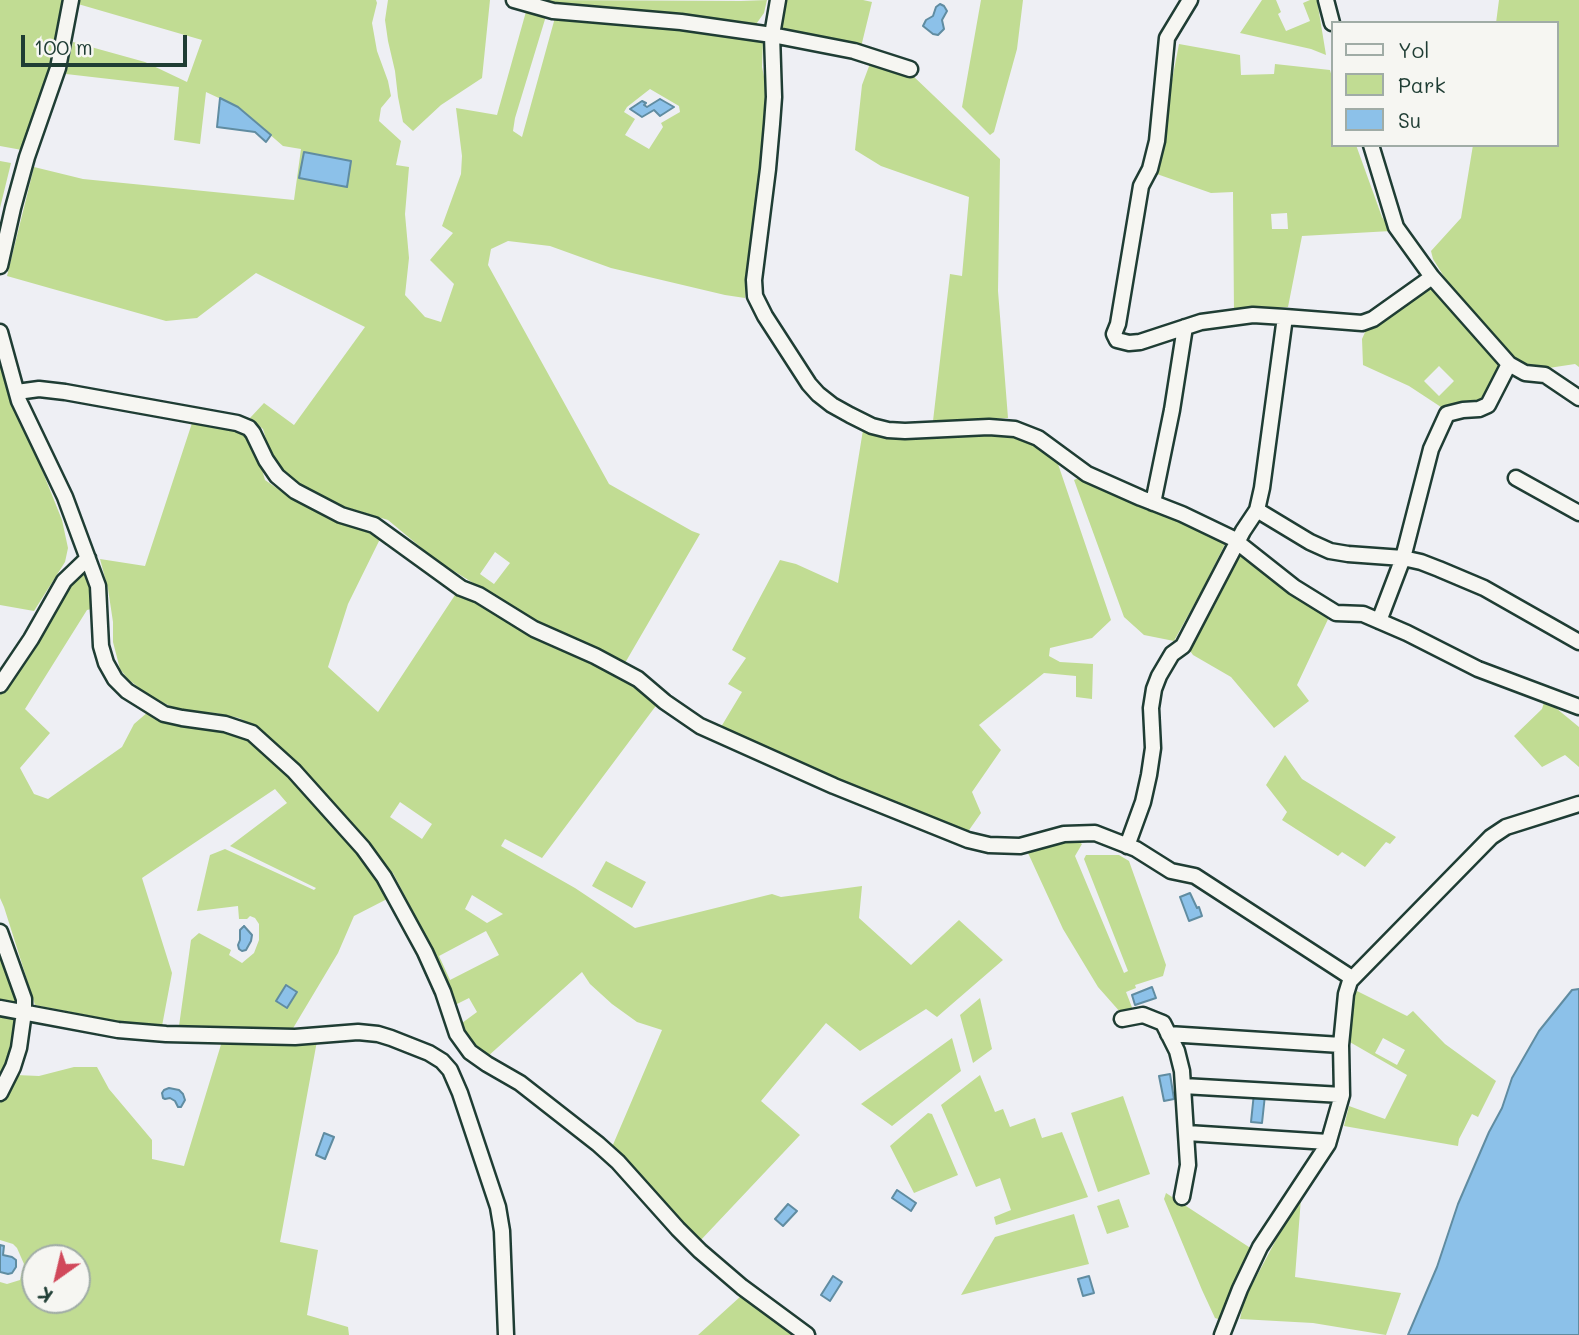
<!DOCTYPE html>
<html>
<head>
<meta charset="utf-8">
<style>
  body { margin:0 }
  #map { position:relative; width:1579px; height:1335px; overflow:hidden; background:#eeeff4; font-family:Mali,sans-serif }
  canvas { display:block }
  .legend { position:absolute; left:1331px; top:21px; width:228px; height:126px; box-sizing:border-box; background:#f6f6f2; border:2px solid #a0aca6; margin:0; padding:9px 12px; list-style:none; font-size:21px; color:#1f3d34 }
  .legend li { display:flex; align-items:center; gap:14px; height:35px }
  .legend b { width:35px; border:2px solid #a0aca6 }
  .north { position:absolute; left:21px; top:1244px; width:70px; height:70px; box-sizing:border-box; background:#f6f6f2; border:2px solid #a0aca6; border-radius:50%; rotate:214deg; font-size:19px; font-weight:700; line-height:28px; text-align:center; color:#1f3d34 }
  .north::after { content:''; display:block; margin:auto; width:24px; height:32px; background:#d1495b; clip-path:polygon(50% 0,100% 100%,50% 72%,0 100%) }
  .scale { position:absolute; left:21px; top:35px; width:166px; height:32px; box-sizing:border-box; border:4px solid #1f3d34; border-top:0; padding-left:9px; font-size:21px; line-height:24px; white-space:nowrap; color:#1f3d34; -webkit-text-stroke:5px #f6f6f2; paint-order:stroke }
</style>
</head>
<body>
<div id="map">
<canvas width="1579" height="1335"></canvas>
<ul class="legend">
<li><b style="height:9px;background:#f6f6f2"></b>Yol</li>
<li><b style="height:19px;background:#c1dc93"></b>Park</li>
<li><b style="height:19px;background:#8cc1e9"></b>Su</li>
</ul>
<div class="north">K</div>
<div class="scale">100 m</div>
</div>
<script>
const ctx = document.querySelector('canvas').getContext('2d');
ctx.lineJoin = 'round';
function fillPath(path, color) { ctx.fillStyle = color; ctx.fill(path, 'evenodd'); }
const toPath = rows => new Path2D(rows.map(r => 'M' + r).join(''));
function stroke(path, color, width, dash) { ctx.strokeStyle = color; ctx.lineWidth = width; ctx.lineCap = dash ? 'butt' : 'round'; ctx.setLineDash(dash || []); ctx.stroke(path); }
fillPath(toPath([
  [0,0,67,0,55,65,22,150,0,146],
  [79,0,376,0,377,3,372,23,377,51,388,81,391,96,381,108,379,121,401,141,396,165,409,167,405,214,409,258,405,295,425,317,441,322,454,284,430,260,453,233,442,226,461,174,462,156,456,108,497,115,527,8,546,16,515,118,513,131,522,137,556,14,763,40,762,67,768,96,745,298,725,295,611,268,550,246,508,241,491,249,488,265,609,484,692,531,700,534,625,663,584,645,512,607,436,560,388,520,339,505,289,479,275,468,263,429,250,418,264,403,294,425,365,327,256,273,197,318,166,321,7,276,34,167,83,179,294,200,301,149,283,146,238,107,206,92,200,144,174,140,179,87,66,74,73,42,145,62,187,82,202,40,78,4],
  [650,89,679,106,680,112,661,123,663,127,649,149,625,135,635,119,624,112,627,107],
  [495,552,510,563,494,584,480,574],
  [388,0,490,0,482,78,441,105,413,131,403,122,398,97,395,71,388,41,385,20],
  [540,0,741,1,767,0,764,13,754,27,628,9,550,3],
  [784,0,863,0,872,2,861,47,782,33,779,23],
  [981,0,1023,0,1017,49,994,132,990,135,962,107],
  [1262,0,1276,0,1281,12,1278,14,1286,31,1310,21,1303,3,1310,0,1317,0,1326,55,1311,49,1240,33],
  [1499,0,1579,0,1579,367,1575,364,1542,369,1521,365,1510,358,1453,291,1433,259,1431,251,1461,218,1473,145,1556,145,1556,23,1496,23],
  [1179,44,1240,55,1241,75,1274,74,1275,64,1330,70,1332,77,1332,145,1356,145,1382,217,1391,231,1302,236,1288,307,1254,309,1234,313,1233,192,1211,193,1154,173],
  [1287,213,1288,229,1272,229,1271,214],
  [871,61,911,74,1000,159,998,291,1008,418,933,421,950,274,962,276,969,197,881,166,855,150,862,85],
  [0,161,11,163,0,208],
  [1433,285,1505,365,1484,401,1444,409,1409,386,1363,365,1362,339,1366,330],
  [1439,366,1454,381,1439,396,1424,381],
  [0,355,14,400,62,520,68,548,65,562,34,611,0,605],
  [193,420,241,430,253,438,265,480,291,498,325,516,349,525,371,528,382,535,348,604,328,667,378,712,457,592,469,596,503,619,533,637,555,647,589,659,643,690,658,703,542,858,509,841,505,839,501,846,575,888,635,928,772,894,781,897,862,886,859,918,911,965,959,920,1003,960,937,1017,926,1009,860,1051,826,1023,761,1101,800,1135,699,1242,612,1147,662,1030,637,1022,612,1004,590,984,582,972,487,1057,469,1042,462,1023,477,1012,469,998,455,1005,451,991,421,927,393,873,367,847,300,770,256,727,239,718,216,713,183,711,168,705,148,695,128,679,120,669,113,642,113,622,108,589,100,559,145,566],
  [400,802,432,824,422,839,390,817],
  [472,895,503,914,487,923,465,909],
  [486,931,499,955,450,980,439,956],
  [863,430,871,432,1014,433,1032,441,1058,464,1111,620,1092,638,1050,648,1049,656,1060,662,1093,664,1092,699,1076,697,1076,676,1044,673,979,725,1001,750,972,792,981,813,967,833,837,780,721,727,742,692,728,684,746,658,732,650,780,560,796,564,838,583],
  [1083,476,1180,519,1225,544,1202,590,1174,641,1144,635,1124,617,1074,480],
  [1240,555,1330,615,1297,685,1309,701,1274,728,1231,677,1193,655,1188,648,1214,607],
  [87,568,96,608,87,610,25,709,50,733,20,768,34,794,48,799,122,747,134,724,148,712,227,728,248,736,267,753,331,820,375,879,379,880,389,898,354,916,338,953,292,1030,179,1026,191,940,199,933,231,950,229,955,242,963,254,953,259,940,259,924,255,918,250,916,247,919,239,919,238,906,197,911,210,855,225,849,314,890,316,888,230,846,287,803,275,789,142,878,172,973,162,1026,122,1022,35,1005,4,907,0,898,0,695,69,583],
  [1545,699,1579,727,1579,767,1565,755,1542,767,1514,736,1542,709],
  [1285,755,1302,779,1396,837,1390,844,1386,842,1365,867,1342,852,1338,856,1282,820,1287,812,1266,785],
  [1073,837,1082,844,1075,856,1124,973,1128,971,1084,859,1086,855,1119,855,1129,861,1166,965,1163,976,1135,985,1136,988,1126,992,1133,1010,1121,1013,1098,987,1063,929,1028,853,1062,838],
  [606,861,646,882,632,908,592,886],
  [0,950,16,993,15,1002,0,1000],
  [1357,991,1407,1016,1413,1011,1445,1044,1496,1081,1478,1117,1472,1114,1459,1139,1458,1146,1344,1126,1349,1106,1385,1119,1407,1075,1348,1041,1354,996],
  [1383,1038,1405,1050,1397,1065,1375,1053],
  [980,998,992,1049,973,1063,960,1015],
  [0,1017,16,1020,6,1071,0,1083],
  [223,1038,317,1041,280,1242,318,1250,307,1315,348,1327,349,1335,0,1335,0,1282,7,1284,20,1280,24,1264,17,1248,13,1244,0,1240,0,1103,16,1075,39,1076,74,1067,97,1067,109,1089,152,1140,152,1159,184,1166],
  [35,1258,77,1258,77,1300,35,1300],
  [952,1038,961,1071,892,1126,861,1104],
  [980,1075,995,1112,1003,1109,1010,1127,1035,1118,1042,1138,1062,1132,1088,1197,996,1225,994,1217,1011,1210,1000,1178,976,1187,941,1105],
  [1123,1096,1150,1174,1098,1192,1071,1113],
  [928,1113,932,1114,958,1175,914,1193,890,1146],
  [1166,1193,1252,1249,1233,1286,1221,1320,1215,1318,1202,1290,1164,1199],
  [1301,1198,1295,1277,1401,1293,1386,1335,1313,1323,1240,1319,1244,1300,1277,1238],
  [1119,1199,1129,1227,1107,1234,1097,1206],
  [1074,1214,1089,1264,961,1295,995,1237],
  [741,1296,794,1335,698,1335]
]), '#c1dc93');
const water = toPath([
  [940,4,944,6,947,11,942,20,944,29,938,35,933,34,923,26,926,20,933,16,936,7,940,4],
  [220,98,238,107,271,135,266,142,255,132,217,127,220,98],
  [660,99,674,107,660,116,654,110,642,117,630,109,642,101,646,103,644,105,647,107,660,99],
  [304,152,351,161,347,187,299,178,304,152],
  [1190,893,1197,908,1199,907,1202,916,1189,921,1180,897,1190,893],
  [244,926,252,935,251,941,246,950,242,951,239,949,238,945,240,940,240,930,244,926],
  [286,985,297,992,287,1008,276,1001,286,985],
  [1152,987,1156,998,1135,1005,1132,995,1152,987],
  [1579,989,1579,1335,1408,1335,1437,1267,1458,1204,1489,1132,1502,1108,1512,1078,1539,1031,1572,990,1579,989],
  [1170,1074,1174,1099,1164,1101,1159,1076,1170,1074],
  [169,1088,179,1090,183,1094,185,1100,181,1107,178,1107,175,1101,170,1098,165,1099,163,1098,162,1093,164,1090,169,1088],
  [1254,1093,1265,1095,1262,1123,1251,1122,1254,1093],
  [324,1133,334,1137,325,1159,316,1155,324,1133],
  [897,1190,916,1203,911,1211,892,1198,897,1190],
  [788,1204,797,1211,783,1226,775,1219,788,1204],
  [0,1245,4,1246,3,1255,12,1257,16,1260,16,1267,12,1273,8,1274,0,1272,0,1245],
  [833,1276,842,1282,830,1301,821,1295,833,1276],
  [1089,1276,1094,1293,1083,1296,1078,1279,1089,1276]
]);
fillPath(water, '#8cc1e9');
stroke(water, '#608ca1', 2);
const minor = toPath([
  [514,0,553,11,681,22,772,35,854,51,910,69],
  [778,0,772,35,774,97,772,124,768,169,754,280,755,296,765,316,809,384,818,394,832,405,850,415,872,426,888,430,905,431,989,427,1015,429,1038,438,1087,474,1141,498,1182,514,1232,538,1294,587,1336,613,1363,614,1407,633,1478,669,1579,707],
  [1190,0,1167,38,1157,141,1150,169,1141,186,1118,324,1114,334,1117,340,1129,343,1140,342,1201,322,1253,315,1285,317],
  [1326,0,1332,23],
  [1371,145,1396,227,1432,277,1509,364,1525,373,1545,375,1579,398],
  [0,266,13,208,27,157,58,68,71,0],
  [0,332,19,401,65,497,98,586,101,646,106,663,115,679,127,691,164,714,182,718,225,724,252,733,294,771,363,848,384,877,425,952,443,992,457,1034,470,1052,487,1064,520,1083,598,1144,618,1162,678,1229,700,1251,742,1287,807,1335],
  [17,392,39,389,65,392,237,423,249,428,253,433,266,460,277,476,295,491,341,515,374,525,461,588,479,595,534,629,595,656,638,679,665,702,700,726,834,786,968,840,989,845,1020,846,1064,834,1095,833,1136,849,1171,871,1195,876,1352,978],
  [1516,478,1579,513],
  [1153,503,1172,410,1185,327],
  [1257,510,1310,542,1330,551,1348,554,1403,558,1421,562,1439,569,1484,588,1579,642],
  [1379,621,1403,558,1431,449,1447,414,1463,410,1479,409,1488,405,1509,364],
  [0,685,31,639,64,581,88,558],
  [1127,846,1143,802,1149,775,1153,748,1151,708,1154,689,1159,676,1172,654,1183,646,1243,531,1257,510,1262,488,1285,317,1362,323,1373,319,1432,277],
  [0,932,24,999,24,1012,19,1048,13,1067,0,1093],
  [0,1008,118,1030,166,1034,295,1037,358,1032,378,1034,391,1038,429,1053,442,1061,450,1070,460,1093,498,1207,502,1231,506,1335],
  [1122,1019,1143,1015,1163,1023,1177,1051,1182,1071,1188,1165,1182,1197],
  [1168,1034,1341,1045],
  [1183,1086,1342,1095],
  [1187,1133,1328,1142],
  [1222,1335,1240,1289,1260,1247,1328,1144,1342,1095,1341,1045,1346,994,1350,981,1491,837,1506,827,1579,804]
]);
stroke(minor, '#1f3d34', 19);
stroke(minor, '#f6f6f2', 14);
</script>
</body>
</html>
